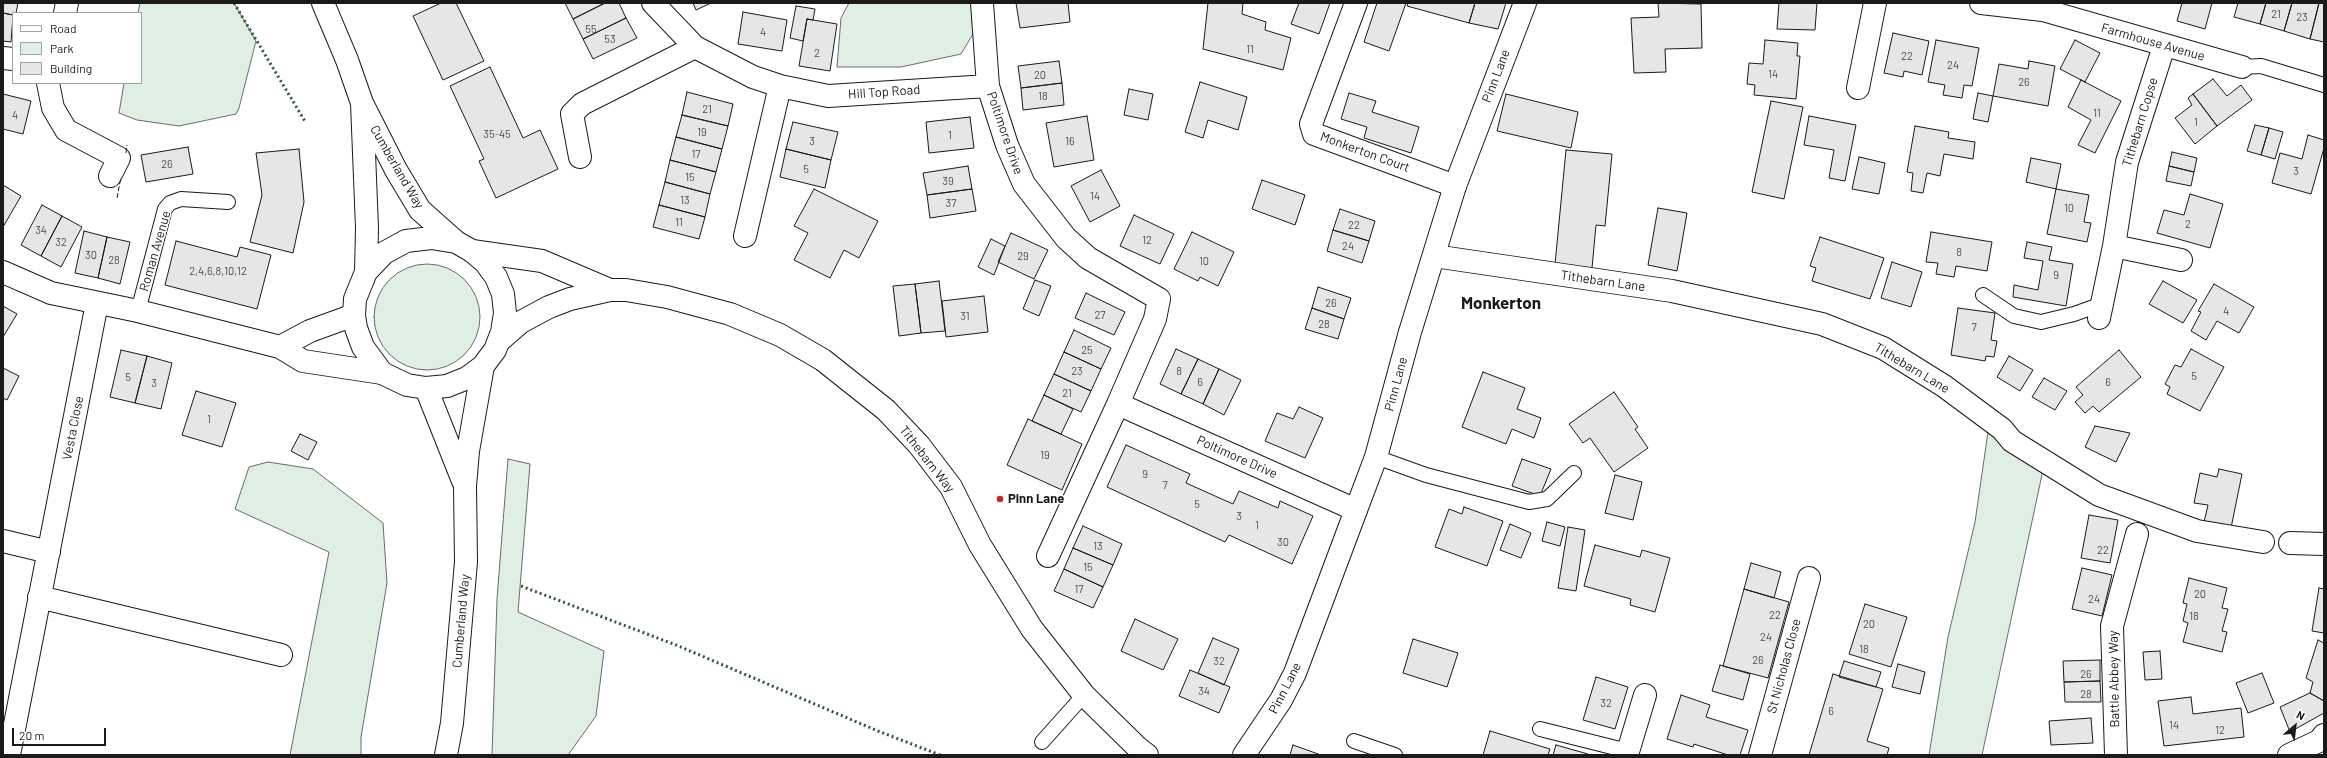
<!DOCTYPE html>
<html>
<head>
<meta charset="utf-8">
<style>
  body { margin:0 }
  #map { position:relative; width:2327px; height:758px; overflow:hidden; background:#fff; font-family:Barlow,sans-serif }
  canvas { display:block }
  .frame { position:absolute; inset:0; border:4px solid #1a1a1a; pointer-events:none }
  .legend { position:absolute; left:12px; top:12px; width:130px; height:72px; box-sizing:border-box; background:#fff; border:1px solid #a3a3a3; margin:0; padding:5px 7px; list-style:none; font-size:12px; color:#1a1a1a }
  .legend li { display:flex; align-items:center; gap:8px; height:20px }
  .legend b { width:20px; border:1px solid #a3a3a3 }
  .north { position:absolute; left:2275px; top:706px; width:40px; height:40px; -webkit-text-stroke:3px #fff; paint-order:stroke; rotate:28deg; font-size:11px; font-weight:700; line-height:16px; text-align:center; color:#1a1a1a }
  .north::after { content:''; display:block; margin:auto; width:14px; height:18px; background:#1a1a1a; clip-path:polygon(50% 0,100% 100%,50% 72%,0 100%) }
  .scale { position:absolute; left:12px; top:728px; width:94px; height:18px; box-sizing:border-box; border:2px solid #1a1a1a; border-top:0; padding-left:5px; font-size:12px; line-height:14px; white-space:nowrap; color:#1a1a1a; -webkit-text-stroke:3px #fff; paint-order:stroke }
</style>
</head>
<body>
<div id="map">
<canvas width="2327" height="758"></canvas>
<div class="frame"></div>
<ul class="legend">
<li><b style="height:5px;background:#fff"></b>Road</li>
<li><b style="height:11px;background:#e0efe3"></b>Park</li>
<li><b style="height:11px;background:#e6e6e6"></b>Building</li>
</ul>
<div class="north">N</div>
<div class="scale">20 m</div>
</div>
<script>
const ctx = document.querySelector('canvas').getContext('2d');
ctx.lineJoin = 'round';
function fillPath(path, color) { ctx.fillStyle = color; ctx.fill(path, 'evenodd'); }
const toPath = rows => new Path2D(rows.map(r => 'M' + r).join(''));
function stroke(path, color, width, dash) { ctx.strokeStyle = color; ctx.lineWidth = width; ctx.lineCap = dash ? 'butt' : 'round'; ctx.setLineDash(dash || []); ctx.stroke(path); }
function write(font, color, halo, rows, align = 'center') {
  ctx.font = font + ' Barlow,sans-serif'; ctx.lineWidth = 3; ctx.setLineDash([]); ctx.textBaseline = 'middle'; ctx.strokeStyle = halo; ctx.fillStyle = color; for (const [text, x, y, turn = 0] of rows) {
    ctx.save(); ctx.translate(x, y); ctx.rotate((+turn || 0) * Math.PI / 180); ctx.textAlign = isNaN(turn) ? turn : align; if (halo) ctx.strokeText(text, 0, 0); ctx.fillText(text, 0, 0); ctx.restore();
  }
}
const green = toPath([
  [140,3,234,3,256,41,239,108,236,114,179,126,137,120,119,113,124,83,141,83,141,13,138,13,140,3],
  [849,3,971,3,973,34,961,54,901,67,837,67,841,18,849,3],
  '374 317a53 53 0 1 1 106 0a53 53 0 1 1-106 0Z',
  [1988,432,2043,470,1982,755,1929,755,1948,637,1975,522,1988,432],
  [508,459,530,464,518,612,604,651,596,716,568,755,492,755,497,599,508,459],
  [268,462,313,469,383,523,387,583,361,737,361,755,290,755,329,552,235,509,249,467,268,462]
]);
fillPath(green, '#e0efe3');
stroke(green, '#6a6a6a', 1);
const building = toPath([
  [3,3,18,3,16,13,13,15,3,13,3,3],
  [441,3,456,3,484,61,443,80,413,16,441,3],
  [565,3,605,3,573,19,565,3],
  [605,3,619,3,626,18,583,39,573,19,605,3],
  [693,3,711,3,696,10,693,3],
  [1016,3,1068,3,1070,22,1020,28,1016,3],
  [1208,3,1243,3,1242,14,1266,22,1265,30,1291,38,1283,70,1203,49,1208,3],
  [1299,3,1330,3,1319,34,1291,24,1299,3],
  [1377,3,1406,3,1389,51,1364,42,1377,3],
  [1408,3,1475,3,1469,23,1407,6,1408,3],
  [1475,3,1506,3,1498,29,1469,23,1475,3],
  [1658,3,1701,4,1702,48,1665,49,1666,72,1634,73,1631,18,1659,17,1658,3],
  [1779,3,1817,3,1815,30,1777,29,1779,3],
  [2182,3,2212,3,2205,29,2177,21,2182,3],
  [2238,3,2266,3,2260,24,2234,17,2238,3],
  [2266,3,2292,3,2284,31,2260,24,2266,3],
  [2292,3,2319,3,2310,39,2284,31,2292,3],
  [2319,3,2324,3,2324,42,2310,39,2319,3],
  [796,6,815,9,813,20,807,19,803,41,790,38,796,6],
  [743,12,787,20,782,51,738,44,743,12],
  [3,13,13,15,11,42,3,41,3,13],
  [626,18,637,38,593,59,583,39,626,18],
  [807,19,837,24,830,71,799,66,807,19],
  [1893,33,1929,41,1922,75,1904,71,1903,77,1884,73,1893,33],
  [1765,40,1798,43,1797,56,1800,56,1796,99,1754,95,1755,85,1747,84,1749,63,1763,64,1765,40],
  [1936,40,1979,48,1972,86,1964,85,1962,98,1943,95,1945,85,1928,82,1936,40],
  [2075,40,2100,53,2085,82,2060,69,2075,40],
  [1059,61,1062,83,1021,88,1018,66,1059,61],
  [2029,61,2055,66,2048,106,1993,96,1999,64,2028,69,2029,61],
  [490,67,523,138,540,130,558,169,496,198,479,161,484,159,450,86,490,67],
  [2213,79,2227,96,2241,85,2252,100,2217,126,2193,94,2213,79],
  [2081,80,2121,101,2095,153,2078,145,2091,120,2068,107,2081,80],
  [1200,82,1247,97,1238,130,1208,120,1203,138,1185,132,1200,82],
  [1062,83,1064,105,1023,110,1021,88,1062,83],
  [1129,89,1153,94,1148,120,1124,115,1129,89],
  [687,92,733,104,728,126,682,115,687,92],
  [1349,93,1376,101,1372,112,1419,127,1411,153,1364,138,1367,127,1341,119,1349,93],
  [1978,93,1993,96,1988,122,1973,119,1978,93],
  [3,94,31,101,23,134,3,129,3,94],
  [1506,94,1578,112,1571,148,1497,131,1506,94],
  [2193,94,2217,126,2195,144,2175,118,2192,105,2188,98,2193,94],
  [1771,101,1803,107,1784,199,1752,192,1771,101],
  [682,115,728,126,722,149,676,137,682,115],
  [1087,116,1094,160,1054,167,1046,123,1087,116],
  [1809,116,1856,125,1845,181,1829,178,1834,150,1804,145,1809,116],
  [970,117,974,148,929,153,926,122,970,117],
  [793,122,838,132,831,160,786,149,793,122],
  [2255,125,2269,128,2261,155,2247,151,2255,125],
  [1915,126,1949,132,1948,138,1975,142,1973,159,1944,154,1940,176,1927,173,1923,193,1911,191,1913,173,1907,172,1915,126],
  [2269,128,2283,132,2275,159,2261,155,2269,128],
  [2308,135,2324,140,2324,148,2311,194,2272,183,2280,153,2302,159,2308,135],
  [676,137,722,149,716,172,670,160,676,137],
  [188,147,193,174,146,182,141,155,188,147],
  [299,149,304,202,293,253,250,242,262,195,256,153,299,149],
  [786,149,831,160,825,188,780,177,786,149],
  [1566,150,1612,154,1605,226,1596,225,1592,268,1555,264,1566,150],
  [2172,152,2197,158,2194,172,2169,166,2172,152],
  [1859,157,1885,163,1879,194,1852,189,1859,157],
  [2031,158,2061,164,2056,189,2026,182,2031,158],
  [670,160,716,172,710,194,665,182,670,160],
  [968,166,972,189,927,195,923,173,968,166],
  [2169,166,2194,172,2191,186,2166,181,2169,166],
  [1101,170,1120,206,1090,222,1071,186,1101,170],
  [1262,180,1305,195,1295,225,1252,209,1262,180],
  [665,182,710,194,705,217,659,205,665,182],
  [3,185,21,196,3,227,3,185],
  [814,189,878,221,859,258,844,250,830,278,794,260,808,233,794,226,814,189],
  [972,189,976,211,930,218,927,195,972,189],
  [2056,189,2089,195,2084,222,2091,223,2087,242,2047,234,2056,189],
  [2190,194,2223,204,2210,248,2157,233,2164,210,2184,215,2190,194],
  [42,205,62,216,41,256,21,245,42,205],
  [659,205,705,217,699,239,653,227,659,205],
  [1658,208,1687,213,1677,271,1648,265,1658,208],
  [1340,209,1375,221,1369,241,1333,230,1340,209],
  [1134,215,1174,234,1160,264,1120,246,1134,215],
  [62,216,82,227,61,267,41,256,62,216],
  [1333,230,1369,241,1362,263,1327,251,1333,230],
  [84,231,107,237,98,278,75,273,84,231],
  [1192,232,1234,252,1218,286,1200,277,1198,281,1174,269,1192,232],
  [1931,232,1992,242,1987,271,1956,266,1954,277,1936,274,1938,263,1926,262,1931,232],
  [1011,233,1048,250,1034,279,998,262,1011,233],
  [107,237,130,242,120,284,98,278,107,237],
  [1820,237,1884,258,1870,299,1812,281,1816,268,1810,266,1820,237],
  [991,239,1005,246,994,275,978,267,991,239],
  [176,241,237,257,240,247,271,255,257,309,165,285,176,241],
  [2027,242,2052,247,2049,260,2073,264,2066,306,2013,297,2014,285,2038,290,2043,261,2024,258,2027,242],
  [1892,262,1922,272,1911,307,1881,298,1892,262],
  [1035,280,1051,286,1039,316,1023,309,1035,280],
  [939,281,945,331,921,333,915,284,939,281],
  [2163,281,2197,300,2183,323,2149,304,2163,281],
  [915,284,921,333,899,336,893,286,915,284],
  [2214,284,2254,307,2239,333,2217,321,2206,340,2191,331,2201,312,2198,311,2214,284],
  [1318,287,1351,298,1344,319,1312,308,1318,287],
  [1086,293,1125,312,1114,335,1075,318,1086,293],
  [984,296,988,332,946,337,942,301,984,296],
  [3,306,17,314,3,337,3,306],
  [1312,308,1344,319,1338,339,1305,329,1312,308],
  [1958,308,1995,313,1991,340,1997,341,1994,357,1986,356,1985,361,1951,355,1958,308],
  [1074,330,1111,348,1101,369,1064,352,1074,330],
  [1176,349,1198,359,1181,394,1160,384,1176,349],
  [2191,349,2224,367,2200,411,2167,394,2170,387,2165,384,2175,365,2181,367,2191,349],
  [121,350,147,356,135,403,110,397,121,350],
  [2119,350,2141,377,2099,412,2093,406,2085,413,2075,402,2083,395,2076,387,2119,350],
  [1064,352,1101,369,1091,391,1054,374,1064,352],
  [147,356,172,363,161,409,135,403,147,356],
  [2009,356,2033,370,2020,391,1997,377,2009,356],
  [1198,359,1219,369,1203,404,1181,394,1198,359],
  [3,368,19,376,7,400,3,398,3,368],
  [1219,369,1241,380,1224,415,1203,404,1219,369],
  [1483,372,1525,388,1517,409,1541,418,1534,438,1512,429,1506,444,1462,427,1483,372],
  [1054,374,1091,391,1081,412,1044,395,1054,374],
  [2044,378,2067,391,2055,410,2032,397,2044,378],
  [196,391,236,403,222,447,182,435,196,391],
  [1614,392,1638,427,1635,429,1648,448,1614,472,1590,438,1583,443,1569,424,1614,392],
  [1044,395,1073,409,1061,434,1032,421,1044,395],
  [1299,407,1323,418,1305,458,1265,441,1277,413,1293,419,1299,407],
  [1028,419,1082,444,1062,490,1007,465,1028,419],
  [2095,426,2130,433,2116,462,2085,447,2095,426],
  [300,434,317,442,308,460,291,451,300,434],
  [1126,445,1190,474,1186,483,1233,504,1239,491,1278,508,1280,501,1313,516,1292,564,1229,535,1225,542,1107,487,1126,445],
  [1522,459,1551,469,1540,496,1512,486,1522,459],
  [2219,469,2242,474,2231,528,2204,522,2208,505,2194,503,2200,473,2217,477,2219,469],
  [1615,475,1642,482,1633,520,1605,513,1615,475],
  [1464,507,1503,521,1487,566,1435,547,1449,509,1462,514,1464,507],
  [2089,515,2118,520,2110,563,2081,558,2089,515],
  [1547,522,1565,527,1560,546,1542,541,1547,522],
  [1510,524,1531,533,1521,558,1500,550,1510,524],
  [1083,526,1122,544,1113,565,1073,548,1083,526],
  [1568,527,1585,530,1576,591,1558,588,1568,527],
  [1595,545,1640,557,1642,550,1670,558,1655,612,1630,605,1631,599,1584,586,1595,545],
  [1073,548,1113,565,1103,587,1064,569,1073,548],
  [1751,563,1781,572,1774,598,1744,589,1751,563],
  [2082,568,2112,575,2102,616,2072,609,2082,568],
  [1064,569,1103,587,1093,608,1054,591,1064,569],
  [2189,578,2227,588,2222,608,2228,609,2222,631,2227,632,2222,652,2183,642,2188,623,2183,621,2187,604,2183,603,2189,578],
  [2319,588,2324,589,2324,633,2312,631,2319,588],
  [1744,589,1789,602,1768,678,1723,666,1744,589],
  [1865,604,1907,617,1891,667,1849,654,1865,604],
  [1135,619,1178,639,1163,670,1121,651,1135,619],
  [1213,638,1239,649,1224,685,1198,673,1213,638],
  [1413,639,1458,653,1447,687,1403,673,1413,639],
  [2318,640,2324,643,2324,701,2310,693,2313,682,2306,678,2318,640],
  [2160,651,2162,679,2145,680,2143,652,2160,651],
  [2100,660,2100,681,2064,682,2063,661,2100,660],
  [1844,661,1881,672,1876,687,1839,677,1844,661],
  [1898,664,1925,672,1920,694,1892,687,1898,664],
  [1720,665,1750,674,1743,700,1712,691,1720,665],
  [1190,670,1230,687,1219,713,1179,696,1190,670],
  [2262,673,2274,703,2248,713,2236,683,2262,673],
  [1833,674,1883,689,1867,741,1889,748,1887,755,1809,755,1833,674],
  [1596,677,1628,687,1615,729,1583,720,1596,677],
  [2100,681,2101,702,2065,702,2064,682,2100,681],
  [2310,693,2324,701,2324,713,2290,732,2280,707,2310,693],
  [1681,695,1710,705,1706,717,1748,730,1740,755,1728,755,1694,744,1693,747,1667,739,1681,695],
  [2191,697,2193,714,2241,708,2244,737,2164,746,2158,701,2191,697],
  [2091,718,2093,743,2051,745,2049,721,2091,718],
  [1490,731,1550,749,1548,755,1483,755,1490,731],
  [1293,745,1321,755,1290,755,1293,745],
  [1556,745,1588,754,1588,755,1553,755,1556,745]
]);
fillPath(building, '#e6e6e6');
stroke(building, '#1a1a1a', 1);
const lane = toPath([
  [2242,67,2261,66,2324,85],
  [1983,295,2014,316,2041,322,2074,314,2102,304],
  [138,311,165,209,170,203,181,199,228,202],
  [1376,457,1426,475,1529,502,1547,499,1574,473],
  [1540,729,1628,751],
  [1354,741,1395,755],
  [1042,742,1084,695]
]);
const street = toPath([
  [653,3,695,47,753,77,780,86,828,96,988,86],
  [982,3,988,86,1007,145,1024,184,1066,238,1088,258,1159,299,1155,319,1118,404,1356,510],
  [1356,3,1311,124,1314,134,1455,186],
  [1981,3,2043,10,2242,67],
  [65,13,67,3],
  [3,58,13,59],
  [48,83,53,108,66,130,119,158,110,176],
  [1858,88,1875,3],
  [580,157,572,114,582,104,695,47],
  [745,236,780,86],
  [2114,246,2181,260],
  [472,251,542,261,610,290],
  [1434,256,1672,291,1822,324,1883,348,1944,386,2002,429,2012,441,2099,495,2197,531,2263,542],
  [3,272,51,293,138,311,280,347,303,361,382,373],
  [2099,318,2114,246,2127,162,2164,46],
  [499,341,521,322,549,307,570,299,610,290,626,290,667,297,730,314,780,335,823,360,886,410,919,445,951,487,980,545,1032,629,1084,695,1138,748,1147,755],
  [280,347,310,331,354,315],
  [3,541,49,552],
  [2290,543,2324,544],
  [1048,556,1118,404],
  [39,597,281,655],
  [9,755,97,303],
  [1627,755,1645,695],
  [1760,755,1809,578],
  [2116,755,2112,626,2137,534],
  [2289,755,2319,741,2324,735]
]);
const secondary = toPath([
  [323,3,347,60,362,103,396,170,420,210,456,242,472,251,485,262,496,277,503,294,505,313,502,332,495,350,483,366,467,378,447,386,426,388,407,385,382,373,363,347,356,328,354,315,355,299,366,272,367,228,362,103],
  [366,272,384,253,406,241,431,238,456,242],
  [426,388,463,481],
  [446,755,452,723,466,562,465,486,468,451,483,366],
  [1244,755,1281,700,1295,673,1356,510,1376,457,1410,332,1455,186,1525,3]
]);
stroke(lane, '#1a1a1a', 16);
stroke(street, '#1a1a1a', 24);
stroke(secondary, '#1a1a1a', 24);
stroke(lane, '#fff', 14);
stroke(street, '#fff', 22);
stroke(secondary, '#fff', 22);
stroke(toPath([
  [234,3,306,123],
  [521,586,676,645,878,731,940,755]
]), '#2b5a34', 3, [2, 3]);
stroke(toPath([
  [126,153,127,145],
  [117,198,121,177]
]), '#1a1a1a', 1, [5, 2]);
for (const [x, y, r, color] of [
  [1000,499,4,"#c62828"]
]) { const dot = new Path2D(); dot.arc(x, y, r, 0, 2 * Math.PI); ctx.fillStyle = color; ctx.fill(dot); stroke(dot, '#fff', 1.5); }
write('11px', '#4d4d4d', null, [
  ["21",2276,14],
  ["23",2302,17],
  ["55",591,29],
  ["4",763,32],
  ["53",610,39],
  ["11",1250,49],
  ["2",817,53],
  ["22",1907,56],
  ["24",1953,65],
  ["14",1773,74],
  ["20",1040,75],
  ["26",2024,82],
  ["18",1043,96],
  ["21",707,109],
  ["11",2097,113],
  ["4",15,115],
  ["1",2196,122],
  ["19",702,132],
  ["35-45",497,134],
  ["1",950,135],
  ["3",812,141],
  ["16",1070,141],
  ["17",696,154],
  ["26",167,164],
  ["5",806,169],
  ["3",2296,171],
  ["15",690,177],
  ["39",948,181],
  ["14",1095,196],
  ["13",685,200],
  ["37",951,203],
  ["10",2069,208],
  ["11",679,222],
  ["2",2188,224],
  ["22",1354,225],
  ["34",41,230],
  ["12",1147,240],
  ["32",61,242],
  ["24",1348,246],
  ["8",1959,252],
  ["30",91,255],
  ["29",1023,256],
  ["28",114,260],
  ["10",1204,261],
  ["2,4,6,8,10,12",218,271],
  ["9",2056,275],
  ["26",1331,303],
  ["4",2226,311],
  ["27",1100,315],
  ["31",965,316],
  ["28",1324,324],
  ["7",1974,327],
  ["25",1087,350],
  ["23",1077,371],
  ["8",1179,371],
  ["5",2194,376],
  ["5",128,377],
  ["6",1200,382],
  ["6",2108,382],
  ["3",154,383],
  ["21",1067,393],
  ["1",209,419],
  ["19",1045,455],
  ["9",1145,474],
  ["7",1165,485],
  ["5",1197,504],
  ["3",1239,516],
  ["1",1257,525],
  ["30",1283,542],
  ["13",1098,546],
  ["22",2103,550],
  ["15",1088,567],
  ["17",1079,589],
  ["20",2200,594],
  ["24",2094,599],
  ["22",1775,615],
  ["18",2194,616],
  ["20",1869,624],
  ["24",1766,637],
  ["18",1864,649],
  ["26",1758,660],
  ["32",1219,661],
  ["26",2086,674],
  ["34",1204,691],
  ["28",2086,694],
  ["32",1606,703],
  ["6",1831,711],
  ["14",2174,725],
  ["12",2220,730]
]);
write('13px', '#1a1a1a', '#fff', [
  ["Farmhouse Avenue",2153,42,16],
  ["Pinn Lane",1496,76,-69],
  ["Hill Top Road",884,92,-4],
  ["Tithebarn Copse",2140,122,-73],
  ["Poltimore Drive",1005,133,71],
  ["Monkerton Court",1365,152,20],
  ["Cumberland Way",397,167,60],
  ["Roman Avenue",155,251,-74],
  ["Tithebarn Lane",1603,281,8],
  ["Tithebarn Lane",1912,368,31],
  ["Pinn Lane",1396,384,-75],
  ["Vesta Close",73,428,-79],
  ["Poltimore Drive",1237,457,24],
  ["Tithebarn Way",927,459,52],
  ["Cumberland Way",461,621,-85],
  ["St Nicholas Close",1784,666,-75],
  ["Battle Abbey Way",2114,679,-91],
  ["Pinn Lane",1285,688,-63]
]);
write('bold 13px', '#1a1a1a', '#fff', [
  ["Pinn Lane",1008,499]
], 'left');
write('bold 17px', '#1a1a1a', '#fff', [
  ["Monkerton",1501,303]
]);
</script>
</body>
</html>
